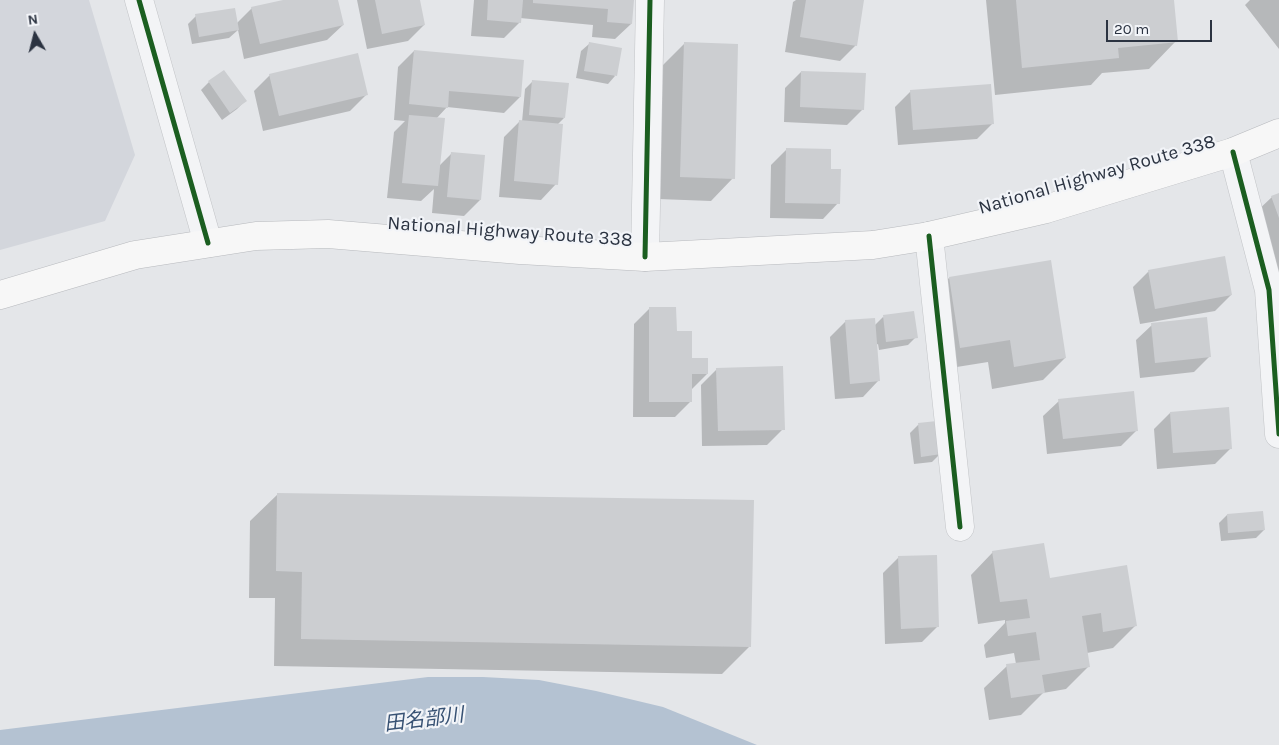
<!DOCTYPE html>
<html>
<head>
<meta charset="utf-8">
<style>
  body { margin:0 }
  #map { position:relative; width:1279px; height:745px; overflow:hidden; background:#e4e6e9; font-family:Karla,sans-serif }
  canvas { display:block }
  .north { position:absolute; left:10px; top:10px; width:50px; height:50px; -webkit-text-stroke:4px #f2f4f8; paint-order:stroke; rotate:352deg; font-size:14px; font-weight:700; line-height:20px; text-align:center; color:#2b3341 }
  .north::after { content:''; display:block; margin:auto; width:18px; height:22px; background:#2b3341; clip-path:polygon(50% 0,100% 100%,50% 72%,0 100%) }
  .scale { position:absolute; left:1106px; top:20px; width:106px; height:22px; box-sizing:border-box; border:2px solid #2b3341; border-top:0; padding-left:6px; font-size:15px; line-height:18px; white-space:nowrap; color:#2b3341; -webkit-text-stroke:4px #f2f4f8; paint-order:stroke }
</style>
</head>
<body>
<div id="map">
<canvas width="1279" height="745"></canvas>
<div class="north">N</div>
<div class="scale">20 m</div>
</div>
<script>
const ctx = document.querySelector('canvas').getContext('2d');
ctx.lineJoin = 'round';
function fillPath(path, color) { ctx.fillStyle = color; ctx.fill(path, 'evenodd'); }
const toPath = rows => new Path2D(rows.map(r => 'M' + r).join(''));
function stroke(path, color, width, dash) { ctx.strokeStyle = color; ctx.lineWidth = width; ctx.lineCap = dash ? 'butt' : 'round'; ctx.setLineDash(dash || []); ctx.stroke(path); }
function write(font, color, halo, rows, align = 'center') {
  ctx.font = font + ' Karla,"Noto Sans JP",sans-serif'; ctx.lineWidth = 4.5; ctx.setLineDash([]); ctx.textBaseline = 'middle'; ctx.strokeStyle = halo; ctx.fillStyle = color; for (const [text, x, y, turn = 0] of rows) {
    ctx.save(); ctx.translate(x, y); ctx.rotate((+turn || 0) * Math.PI / 180); ctx.textAlign = isNaN(turn) ? turn : align; if (halo) ctx.strokeText(text, 0, 0); ctx.fillText(text, 0, 0); ctx.restore();
  }
}
fillPath(toPath([
  [0,0,89,0,135,155,105,221,0,250]
]), '#d3d6dc');
fillPath(toPath([
  [428,677,483,677,539,680,596,691,663,707,757,745,0,745,0,730]
]), '#b4c2d2');
fillPath(toPath([
  [288,0,337,0,343,25,327,40,244,59,238,30,229,38,192,44,188,24,196,16,236,24,252,8],
  [357,0,419,0,424,25,408,41,367,49],
  [474,0,633,0,631,24,615,39,592,37,593,25,520,18,520,22,504,38,471,36],
  [796,0,863,0,856,45,840,61,785,52,793,2],
  [986,0,1173,0,1176,41,1149,69,1102,73,1091,85,995,95],
  [1250,0,1279,0,1279,49,1245,5],
  [589,44,615,76,608,84,576,78,581,51],
  [684,44,733,178,711,201,658,199,662,66],
  [414,51,520,97,504,113,447,107,436,119,439,166,451,154,480,200,464,216,432,213,434,189,421,201,387,198,394,132,405,121,394,120,398,67],
  [801,72,863,109,847,125,784,122,785,88],
  [270,75,366,95,350,111,263,131,254,91],
  [533,81,564,118,557,125,556,184,541,200,499,197,504,137,519,122,522,122,525,89],
  [209,82,245,101,237,109,222,120,201,90],
  [911,91,993,123,977,139,898,145,895,107],
  [787,149,838,203,823,219,770,218,771,165],
  [1279,194,1279,274,1256,212,1272,197],
  [1149,271,1231,295,1215,311,1140,324,1133,287],
  [949,278,1065,358,1043,380,992,389,988,362,938,370,927,301],
  [650,308,675,332,691,359,707,374,691,390,691,401,675,417,633,417,634,324],
  [883,317,916,337,908,345,879,350,878,344,876,345,878,381,863,397,835,399,830,337,846,321,875,325],
  [1152,325,1210,356,1194,372,1140,378,1136,340],
  [717,369,783,429,767,445,702,446,701,385],
  [1059,401,1137,430,1121,446,1047,454,1043,416],
  [1170,413,1231,448,1215,464,1157,469,1154,429],
  [936,423,940,454,932,462,914,464,910,433,918,425],
  [278,494,750,646,722,674,274,666,275,598,249,598,250,521],
  [1227,515,1264,530,1256,538,1221,541,1219,523],
  [993,552,1049,579,1135,626,1113,648,1087,653,1089,666,1066,689,1043,693,1021,715,989,720,984,688,1007,666,1016,664,1014,653,986,658,984,645,1005,623,1005,620,978,624,971,575],
  [899,557,938,626,922,642,885,644,883,573]
]), '#0003');
fillPath(toPath([
  [283,0,338,0,344,25,260,44,251,7],
  [375,0,420,0,425,25,382,34],
  [488,0,523,0,521,23,487,20],
  [533,0,634,0,632,24,607,22,608,9,533,3],
  [806,0,864,0,857,46,800,37],
  [1016,0,1174,0,1178,42,1118,48,1119,58,1022,68],
  [235,8,239,30,199,37,195,14],
  [589,42,622,48,617,76,584,71],
  [684,42,738,44,735,179,680,177],
  [414,50,524,60,521,97,449,91,448,108,409,104],
  [358,53,368,95,279,116,269,74],
  [224,70,247,101,230,113,208,81],
  [801,71,866,73,864,110,800,107],
  [532,80,569,83,565,118,529,115],
  [991,84,994,124,913,130,910,90],
  [409,115,445,118,438,186,402,183],
  [519,120,563,124,558,185,514,181],
  [786,148,831,149,831,169,841,169,840,204,785,203],
  [451,152,485,155,481,200,447,197],
  [1279,193,1279,218,1271,196],
  [1225,256,1232,295,1155,309,1148,270],
  [1051,260,1066,358,1014,367,1010,340,960,348,949,277],
  [649,307,676,307,677,331,692,331,692,358,708,358,708,374,692,374,692,402,649,402],
  [914,311,918,338,886,342,883,315],
  [1207,317,1211,357,1155,363,1151,323],
  [875,318,880,381,850,384,845,320],
  [783,366,785,430,718,431,716,368],
  [1134,391,1138,431,1063,439,1058,399],
  [1229,407,1232,449,1173,453,1170,412],
  [937,421,941,454,921,457,918,423],
  [277,493,754,500,751,647,301,639,302,572,276,571],
  [1263,511,1265,530,1228,533,1227,514],
  [1044,543,1050,578,1127,565,1137,626,1103,632,1101,613,1082,616,1090,667,1042,675,1045,693,1011,698,1006,664,1040,660,1036,632,1008,636,1006,621,1030,618,1027,599,1000,602,992,551],
  [937,555,939,627,901,629,898,556]
]), '#ccced1');
const minor = toPath([
  [139,0,208,243],
  [1233,152,1269,290,1279,434],
  [929,236,960,527],
  [645,257,650,0]
]);
const highway = toPath([
  [0,295,135,255,256,236,328,234,520,250,645,257,873,245,929,236,1046,209,1233,152,1279,133]
]);
stroke(minor, '#c2c4c7', 29);
stroke(highway, '#b7b9bd', 29);
stroke(minor, '#f3f4f6', 28);
stroke(highway, '#f7f7f7', 28);
stroke(toPath([
  [139,0,208,243],
  [1233,152,1269,290,1279,434],
  [929,236,960,527],
  [645,257,650,0]
]), '#1b5e20', 5);
write('19px', '#2b3341', '#f2f4f8', [
  ["National Highway Route 338",1097,175,-16],
  ["National Highway Route 338",510,232,4]
]);
write('italic 20px', '#375173', '#f2f4f8', [
  ["田名部川",424,720,-7]
]);
</script>
</body>
</html>
